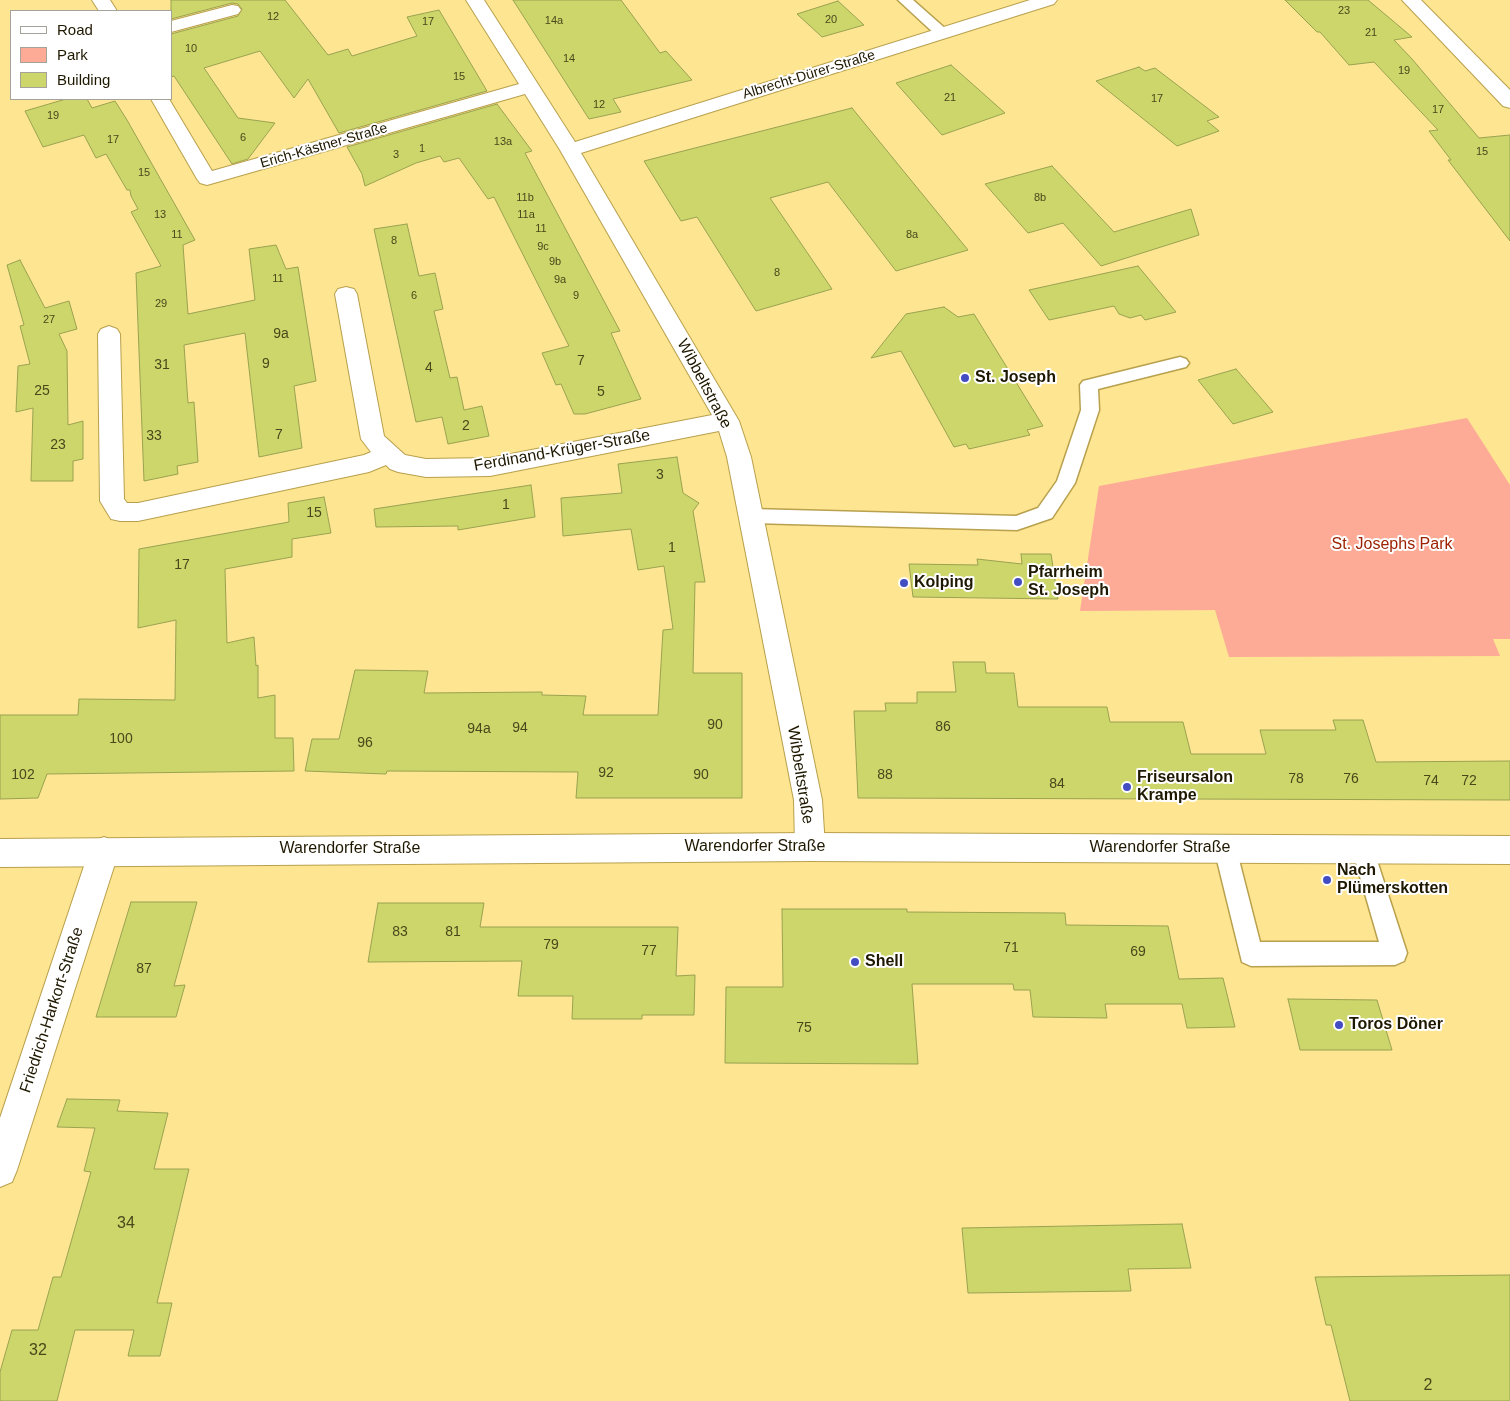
<!DOCTYPE html>
<html>
<head>
<meta charset="utf-8">
<style>
  body { margin:0 }
  #map { position:relative; width:1510px; height:1401px; overflow:hidden; background:#fde591; font-family:Arial,sans-serif }
  canvas { display:block }
  .legend { position:absolute; left:10px; top:10px; width:162px; height:90px; box-sizing:border-box; background:#fff; border:1px solid #a5a399; margin:0; padding:6px 9px; list-style:none; font-size:15px; color:#1f1800 }
  .legend li { display:flex; align-items:center; gap:10px; height:25px }
  .legend b { width:25px; border:1px solid #a5a399 }
</style>
</head>
<body>
<div id="map">
<canvas width="1510" height="1401"></canvas>
<ul class="legend">
<li><b style="height:6px;background:#fff"></b>Road</li>
<li><b style="height:14px;background:#fdaa96"></b>Park</li>
<li><b style="height:14px;background:#ccd66b"></b>Building</li>
</ul>
</div>
<script>
const ctx = document.querySelector('canvas').getContext('2d');
ctx.lineJoin = 'round';
function fillPath(path, color) { ctx.fillStyle = color; ctx.fill(path, 'evenodd'); }
const toPath = rows => new Path2D(rows.map(r => 'M' + r).join(''));
function stroke(path, color, width, dash) { ctx.strokeStyle = color; ctx.lineWidth = width; ctx.lineCap = dash ? 'butt' : 'round'; ctx.setLineDash(dash || []); ctx.stroke(path); }
function write(font, color, halo, rows, align = 'center') {
  ctx.font = font + ' Arial,sans-serif'; ctx.lineWidth = 4; ctx.setLineDash([]); ctx.textBaseline = 'middle'; ctx.strokeStyle = halo; ctx.fillStyle = color; for (const [text, x, y, turn = 0] of rows) {
    ctx.save(); ctx.translate(x, y); ctx.rotate((+turn || 0) * Math.PI / 180); ctx.textAlign = isNaN(turn) ? turn : align; if (halo) ctx.strokeText(text, 0, 0); ctx.fillText(text, 0, 0); ctx.restore();
  }
}
fillPath(toPath([
  [1467,418,1510,485,1510,639,1493,639,1500,656,1229,657,1215,610,1080,611,1099,486]
]), '#fdaa96');
const building = toPath([
  [171,0,285,0,328,55,348,49,352,56,417,36,407,17,439,10,487,91,339,133,308,79,294,98,260,51,204,68,238,118,275,123,248,159,232,164,174,76,171,77,171,34,238,16,242,9,238,4,232,3,171,19,171,0],
  [513,0,621,0,660,53,666,51,692,80,613,99,621,112,589,119,513,0],
  [1285,0,1368,0,1412,37,1394,40,1412,59,1479,138,1510,135,1510,241,1448,160,1451,160,1429,131,1438,130,1374,62,1349,65,1320,32,1317,32,1285,0],
  [838,1,864,25,822,37,797,14,838,1],
  [951,65,1005,113,942,135,896,83,951,65],
  [1139,67,1145,71,1155,68,1219,117,1207,121,1219,131,1177,146,1096,81,1139,67],
  [66,99,87,99,92,108,115,101,127,120,195,240,183,245,188,314,255,300,249,249,276,245,286,269,298,267,316,381,294,386,302,448,259,457,245,333,184,345,188,403,194,402,198,462,177,466,178,474,144,481,136,273,161,266,131,212,138,209,131,196,130,190,127,190,106,154,96,158,84,135,43,147,25,111,66,99],
  [497,104,532,151,525,153,620,331,611,333,641,399,585,414,574,414,561,384,556,385,542,353,569,346,494,197,488,199,459,158,444,162,440,156,416,163,365,186,362,174,347,147,497,104],
  [852,108,968,250,896,271,828,182,770,198,832,289,756,311,697,217,681,221,644,161,852,108],
  [1052,166,1114,232,1191,209,1199,235,1101,266,1063,223,1028,233,985,184,1052,166],
  [407,224,419,276,435,273,443,309,434,311,450,378,457,377,464,410,482,406,489,436,448,444,442,417,416,422,374,229,407,224],
  [20,260,45,308,69,301,77,329,59,334,67,351,68,425,83,421,83,459,73,461,73,481,31,481,33,408,16,412,18,366,30,364,20,326,24,325,7,265,20,260],
  [1138,266,1176,312,1145,320,1141,315,1130,318,1119,314,1114,306,1049,320,1029,290,1138,266],
  [944,307,958,317,974,314,1043,426,1027,430,1030,435,969,449,966,444,954,447,901,351,871,358,906,314,944,307],
  [1236,369,1273,412,1233,424,1198,380,1236,369],
  [677,457,683,493,699,503,693,511,705,582,695,582,693,673,742,673,742,798,576,798,578,772,387,771,386,774,305,771,312,739,339,739,355,670,428,671,424,693,542,692,542,695,586,696,583,715,658,715,663,630,673,629,664,566,638,570,631,529,563,536,561,498,622,493,618,464,677,457],
  [531,485,535,517,458,530,458,526,376,527,374,509,531,485],
  [324,497,331,533,292,539,292,557,225,569,227,643,254,637,256,666,258,665,258,698,275,695,275,738,293,738,294,771,47,774,38,798,0,799,0,715,78,715,79,699,175,700,176,620,138,628,139,549,289,522,288,503,324,497],
  [1021,554,1051,554,1058,599,913,597,909,564,978,565,977,559,1022,564,1021,554],
  [953,662,985,662,986,673,1014,673,1018,707,1107,707,1110,722,1183,722,1191,754,1266,754,1260,730,1336,730,1333,720,1363,720,1376,762,1510,761,1510,800,858,798,854,711,886,711,885,703,917,703,917,692,956,692,953,662],
  [131,902,197,902,174,986,185,985,176,1017,96,1017,131,902],
  [378,903,484,903,480,927,678,927,676,976,695,975,694,1015,642,1015,642,1019,572,1019,573,996,518,996,522,961,368,962,378,903],
  [782,909,907,909,907,912,1065,913,1066,925,1168,926,1179,979,1223,978,1235,1027,1187,1028,1182,1004,1105,1004,1107,1018,1033,1017,1030,990,1014,990,1013,984,912,984,918,1064,725,1063,726,987,783,987,782,909],
  [1288,999,1377,1000,1392,1050,1300,1050,1288,999],
  [67,1099,120,1100,117,1111,168,1113,154,1169,189,1169,157,1303,172,1303,160,1356,128,1356,134,1330,75,1330,57,1401,0,1401,0,1372,12,1330,38,1330,53,1277,61,1277,91,1172,84,1171,95,1128,57,1127,67,1099],
  [1182,1224,1191,1268,1128,1269,1131,1291,968,1293,962,1228,1182,1224],
  [1510,1275,1510,1401,1350,1401,1331,1325,1326,1325,1315,1277,1510,1275]
]);
fillPath(building, '#ccd66b');
stroke(building, '#9aa250', 1);
const lane = toPath([
  [898,0,913,0,947,30,949,33,947,36,937,36,898,0],
  [1180,357,1186,359,1189,363,1186,367,1098,389,1099,410,1075,483,1052,518,1017,530,751,523,744,521,741,516,744,511,751,509,1016,516,1038,508,1057,481,1081,410,1080,385,1083,381,1180,357],
  [1225,838,1233,841,1236,848,1260,942,1379,942,1352,849,1355,842,1363,839,1371,842,1407,953,1404,961,1395,965,1251,966,1242,962,1214,848,1217,841,1225,838]
]);
const street = toPath([
  [92,0,110,0,117,11,99,11,92,0],
  [466,0,484,0,575,142,1030,0,1057,0,1054,4,581,153,739,421,751,457,822,800,825,847,820,857,810,861,800,857,795,847,794,800,727,457,719,431,490,476,426,477,398,472,390,469,386,465,369,472,138,521,120,521,111,519,100,501,98,334,101,329,109,326,117,329,120,334,124,499,127,503,138,503,364,455,371,452,361,439,335,294,338,289,346,287,354,289,357,294,384,436,405,455,426,459,490,458,712,415,560,150,525,94,207,185,200,183,197,179,151,99,169,99,212,171,519,84,466,0],
  [1402,0,1421,0,1510,90,1510,108,1503,106,1402,0],
  [232,5,238,6,241,10,238,14,171,32,171,21,232,5],
  [104,837,115,841,119,851,17,1170,12,1182,0,1187,0,1118,89,851,93,841,104,837]
]);
const secondary = toPath([
  [810,833,1510,836,1510,864,810,861,0,867,0,839,810,833]
]);
stroke(lane, '#b8a04d', 3);
stroke(street, '#b8a04d', 2);
stroke(secondary, '#b8a04d', 2);
fillPath(lane, '#fff');
fillPath(street, '#fff');
fillPath(secondary, '#fff');
for (const [x, y, r, color] of [
  [965,378,5,"#434dc2"],
  [1018,582,5,"#434dc2"],
  [904,583,5,"#434dc2"],
  [1127,787,5,"#434dc2"],
  [1327,880,5,"#434dc2"],
  [855,962,5,"#434dc2"],
  [1339,1025,5,"#434dc2"]
]) { const dot = new Path2D(); dot.arc(x, y, r, 0, 2 * Math.PI); ctx.fillStyle = color; ctx.fill(dot); stroke(dot, '#fff', 2); }
write('11px', '#4a481b', null, [
  ["23",1344,11],
  ["12",273,17],
  ["20",831,20],
  ["14a",554,21],
  ["17",428,22],
  ["21",1371,33],
  ["10",191,49],
  ["14",569,59],
  ["19",1404,71],
  ["15",459,77],
  ["21",950,98],
  ["17",1157,99],
  ["12",599,105],
  ["17",1438,110],
  ["19",53,116],
  ["6",243,138],
  ["17",113,140],
  ["13a",503,142],
  ["1",422,149],
  ["15",1482,152],
  ["3",396,155],
  ["15",144,173],
  ["11b",525,198],
  ["8b",1040,198],
  ["13",160,215],
  ["11a",526,215],
  ["11",541,229],
  ["11",177,235],
  ["8a",912,235],
  ["8",394,241],
  ["9c",543,247],
  ["9b",555,262],
  ["8",777,273],
  ["11",278,279],
  ["9a",560,280],
  ["6",414,296],
  ["9",576,296],
  ["29",161,304],
  ["27",49,320]
]);
write('14px', '#1f1800', '#fff', [
  ["Albrecht-Dürer-Straße",809,75,-17],
  ["Erich-Kästner-Straße",324,146,-16]
]);
write('14px', '#4a481b', null, [
  ["9a",281,334],
  ["7",581,361],
  ["9",266,364],
  ["31",162,365],
  ["4",429,368],
  ["25",42,391],
  ["5",601,392],
  ["2",466,426],
  ["7",279,435],
  ["33",154,436],
  ["23",58,445],
  ["3",660,475],
  ["1",506,505],
  ["15",314,513],
  ["1",672,548],
  ["17",182,565],
  ["90",715,725],
  ["86",943,727],
  ["94",520,728],
  ["94a",479,729],
  ["100",121,739],
  ["96",365,743],
  ["92",606,773],
  ["102",23,775],
  ["90",701,775],
  ["88",885,775],
  ["78",1296,779],
  ["76",1351,779],
  ["74",1431,781],
  ["72",1469,781],
  ["84",1057,784],
  ["83",400,932],
  ["81",453,932],
  ["79",551,945],
  ["71",1011,948],
  ["77",649,951],
  ["69",1138,952],
  ["87",144,969],
  ["75",804,1028]
]);
write('bold 16px', '#1f1800', '#fff', [
  ["St. Joseph",975,378],
  ["Pfarrheim",1028,573],
  ["St. Joseph",1028,591],
  ["Kolping",914,583],
  ["Friseursalon",1137,778],
  ["Krampe",1137,796],
  ["Nach",1337,871],
  ["Plümerskotten",1337,889],
  ["Shell",865,962],
  ["Toros Döner",1349,1025]
], 'left');
write('16px', '#1f1800', '#fff', [
  ["Wibbeltstraße",704,384,62],
  ["Ferdinand-Krüger-Straße",562,451,-10],
  ["Wibbeltstraße",800,775,81],
  ["Warendorfer Straße",755,847],
  ["Warendorfer Straße",1160,848],
  ["Warendorfer Straße",350,849],
  ["Friedrich-Harkort-Straße",52,1010,-72]
]);
write('16px', '#9c2203', '#fff', [
  ["St. Josephs Park",1392,545]
]);
write('16px', '#4a481b', null, [
  ["34",126,1224],
  ["32",38,1351],
  ["2",1428,1386]
]);
</script>
</body>
</html>
